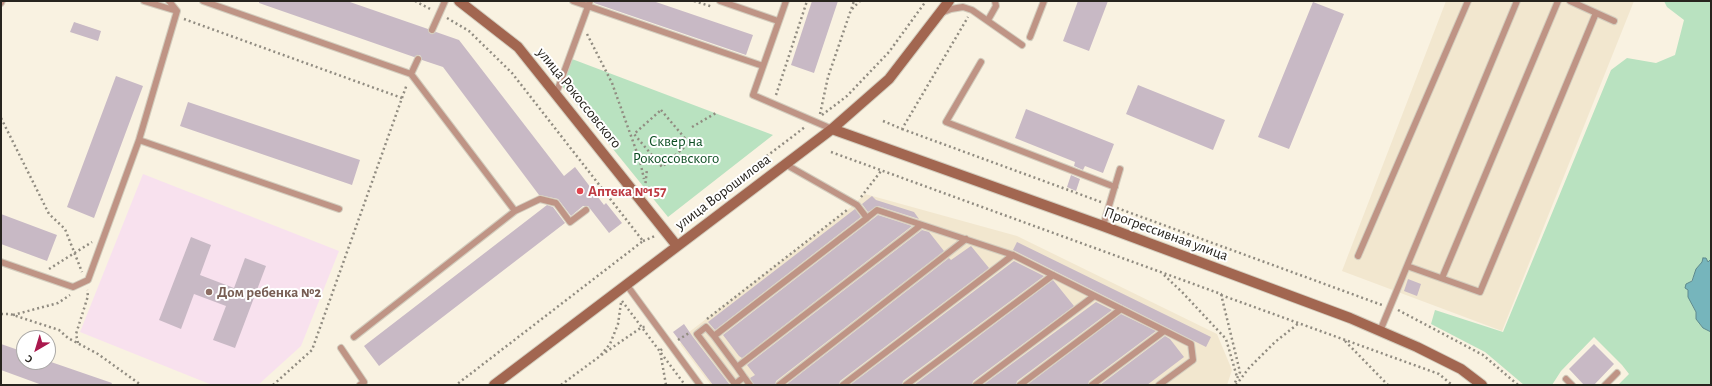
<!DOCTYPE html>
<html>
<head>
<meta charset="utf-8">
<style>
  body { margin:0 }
  #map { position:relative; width:1712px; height:386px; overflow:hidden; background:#f9f2e1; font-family:"Alegreya Sans",sans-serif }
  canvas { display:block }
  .frame { position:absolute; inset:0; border:2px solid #27241e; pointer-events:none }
  .north { position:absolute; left:16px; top:330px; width:40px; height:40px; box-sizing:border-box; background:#fff; border:1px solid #a9a7a5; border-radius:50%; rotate:218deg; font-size:11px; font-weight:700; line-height:16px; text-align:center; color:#27241e }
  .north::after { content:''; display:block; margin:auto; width:14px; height:18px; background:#aa184d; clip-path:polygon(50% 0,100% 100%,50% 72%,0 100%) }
</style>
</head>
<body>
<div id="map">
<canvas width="1712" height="386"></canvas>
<div class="frame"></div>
<div class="north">С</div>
</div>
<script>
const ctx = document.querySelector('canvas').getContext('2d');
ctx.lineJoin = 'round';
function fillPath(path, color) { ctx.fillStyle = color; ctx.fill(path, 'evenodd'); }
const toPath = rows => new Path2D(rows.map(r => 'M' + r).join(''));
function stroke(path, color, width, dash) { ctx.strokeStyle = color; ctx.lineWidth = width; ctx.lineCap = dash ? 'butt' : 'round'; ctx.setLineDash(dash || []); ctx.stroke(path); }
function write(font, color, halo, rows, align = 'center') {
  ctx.font = font + ' "Alegreya Sans",sans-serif'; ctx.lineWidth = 4; ctx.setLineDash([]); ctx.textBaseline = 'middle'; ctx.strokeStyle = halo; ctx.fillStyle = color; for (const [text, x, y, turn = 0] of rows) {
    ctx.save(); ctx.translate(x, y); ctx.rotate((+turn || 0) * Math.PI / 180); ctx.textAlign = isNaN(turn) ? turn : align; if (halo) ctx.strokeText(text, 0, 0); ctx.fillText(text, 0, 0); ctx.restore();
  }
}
fillPath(toPath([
  [1446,1,1634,1,1502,331,1342,271],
  [865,194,1017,236,1217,334,1232,370,1227,385,711,385,680,344,684,336,850,208]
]), '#f2e7cf');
fillPath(toPath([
  [143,174,339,251,301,346,258,385,212,385,80,332]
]), '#f8e1ee');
fillPath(toPath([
  [1664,1,1711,1,1711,259,1709,262,1706,260,1702,262,1687,288,1692,305,1696,312,1697,319,1703,328,1711,332,1711,385,1618,385,1629,374,1622,365,1594,337,1561,371,1552,385,1524,385,1485,352,1431,324,1435,310,1503,332,1611,70,1627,58,1656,63,1675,55,1684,20,1667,7],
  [572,59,773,135,668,217,562,86]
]), '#b9e2c0');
const water = toPath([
  [1703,258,1706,258,1708,262,1711,259,1711,332,1703,328,1696,319,1696,312,1688,297,1688,290,1685,288,1686,284,1692,281,1696,269,1702,262,1703,258]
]);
fillPath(water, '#76b5bc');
stroke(water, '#5e8a8d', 1);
fillPath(toPath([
  [259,1,347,1,428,29,431,34,436,32,459,40,564,176,575,167,604,205,606,203,622,223,609,233,588,206,583,206,571,216,558,199,539,195,443,67,422,60,420,55,414,57,259,3],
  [594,1,653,1,753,35,746,55,594,3],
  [812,1,838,1,814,73,791,65],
  [1078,1,1108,1,1089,51,1063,41],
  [1313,2,1344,14,1289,149,1258,137],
  [74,22,101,31,98,41,70,32],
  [116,76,143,86,94,218,67,207],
  [1138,85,1225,120,1213,150,1126,114],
  [188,102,360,160,352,185,180,126],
  [1026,109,1114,144,1103,173,1085,166,1083,170,1074,166,1075,162,1015,138],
  [1071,175,1080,179,1076,191,1067,187],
  [872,196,876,200,914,212,919,219,878,206,868,212,862,204],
  [547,205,553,207,565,223,379,366,364,346],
  [855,209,861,217,715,330,708,322],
  [1,214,57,235,47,261,1,244],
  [878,215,912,226,742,358,739,356,723,335],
  [922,230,929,232,944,251,776,381,775,385,754,385,750,378,755,375,747,365],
  [191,237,211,245,200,275,234,288,245,258,266,266,235,348,213,340,226,306,194,294,181,329,159,320],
  [1017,242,1211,337,1206,347,1013,250],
  [971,246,989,268,840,381,839,385,786,385,949,258,951,260],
  [1014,261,1044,276,903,381,902,385,850,385],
  [1408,279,1421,284,1417,296,1404,291],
  [1053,280,1074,306,973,381,972,385,914,385],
  [1096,302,1112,310,1017,381,1016,385,983,385],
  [1121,314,1156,331,1089,381,1088,385,1027,385],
  [684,324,693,337,730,385,713,385,673,332],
  [1165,336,1170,339,1184,357,1147,385,1100,385],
  [1,344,24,352,24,362,51,362,112,383,111,385,42,385,1,370],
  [1594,344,1614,364,1594,385,1584,385,1569,369]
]), '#c8b9c5');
const lane = toPath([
  [144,1,177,11],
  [203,1,411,74,515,211],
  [573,1,763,66],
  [720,1,778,21],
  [786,1,753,95,832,129],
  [1570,1,1614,21],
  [1,3,2,1],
  [941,13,951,9,963,7,972,10,1022,45],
  [988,20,996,6,995,1],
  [432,30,445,1],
  [1030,37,1044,1],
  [981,62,946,122,1115,187],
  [411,74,418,59],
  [556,94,590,1],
  [139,140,339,209],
  [785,164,857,205,867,218,877,210,1013,255,1191,344,1193,360,1159,385],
  [1103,226,1120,169],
  [1358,256,1468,1],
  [1,262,73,287,88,280,139,140,177,11,169,1],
  [1407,266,1480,292,1596,13],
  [1442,278,1558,1],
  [626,284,700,385],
  [1380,331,1517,1],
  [714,336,867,218],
  [354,337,515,211,540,199,556,203,570,222,586,210],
  [341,348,364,382,360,385],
  [737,367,921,225],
  [744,377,735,384,697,334,706,327,714,336,737,367,744,377,750,385],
  [1566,379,1572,385],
  [779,385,966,239],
  [843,385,1013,255],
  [906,385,1053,275],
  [976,385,1094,296],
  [1020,385,1121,309],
  [1092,385,1164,331],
  [1605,385,1617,373]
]);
const secondary = toPath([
  [459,1,518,47,677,246],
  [832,129,1103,226,1350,318,1417,347,1461,369,1482,385],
  [494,385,832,129,889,79,949,1]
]);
stroke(lane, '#d3cdbe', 8);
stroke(secondary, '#d3cdbe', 12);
stroke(toPath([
  [415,1,432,10],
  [694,1,713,7],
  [852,9,860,1],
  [447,18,469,31,512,73,643,241,456,385],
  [184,19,402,98],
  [587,34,612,83,640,161,644,179],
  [776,95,807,1],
  [661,110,689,143,662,167,634,134,661,110],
  [820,114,828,77,854,1],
  [822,115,847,96,889,52,926,1],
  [1,118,49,214,65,229,82,272],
  [883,121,902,129,968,17],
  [692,127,716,113],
  [902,129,1101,202],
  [831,152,1221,294,1240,372,1234,385],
  [645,188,647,169],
  [861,197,881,171],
  [1117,208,1382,305],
  [675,226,805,127],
  [643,241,655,236],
  [49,269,92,242],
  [1164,275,1182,292,1226,339,1237,377],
  [1221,295,1439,374,1452,385],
  [622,301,685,385],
  [621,303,618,324,610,344,600,356,642,327,647,327],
  [1398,310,1483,355,1518,385],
  [1,314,10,314,59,330,68,338,98,354,141,385],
  [13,315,58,303,70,295],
  [707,319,847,210],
  [678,340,689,333],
  [1345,341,1388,385],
  [78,343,76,334,88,296,87,290],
  [662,349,660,351,666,385],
  [273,385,312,350,407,84],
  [561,385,600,356],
  [1236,385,1249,368,1275,342,1299,323]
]), '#918c81', 2.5, [2, 3]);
stroke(lane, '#bf9485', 6);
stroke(secondary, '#a26650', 10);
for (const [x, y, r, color] of [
  [580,191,4,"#e0444e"],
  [209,292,4,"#8d6e63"]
]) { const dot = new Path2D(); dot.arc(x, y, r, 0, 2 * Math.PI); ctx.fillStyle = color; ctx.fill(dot); stroke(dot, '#fff', 1.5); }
write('15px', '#27241e', '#fff', [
  ["улица Рокоссовского",579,98,51],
  ["улица Ворошилова",723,192,-37],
  ["Прогрессивная улица",1166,234,20]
]);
write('15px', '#0c4d22', '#fff', [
  ["Сквер на",676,141],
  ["Рокоссовского",676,158]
]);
write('bold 15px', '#be3a42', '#fff', [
  ["Аптека №157",588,191]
], 'left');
write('bold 15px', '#785e54', '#fff', [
  ["Дом ребенка №2",217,292]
], 'left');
</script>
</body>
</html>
